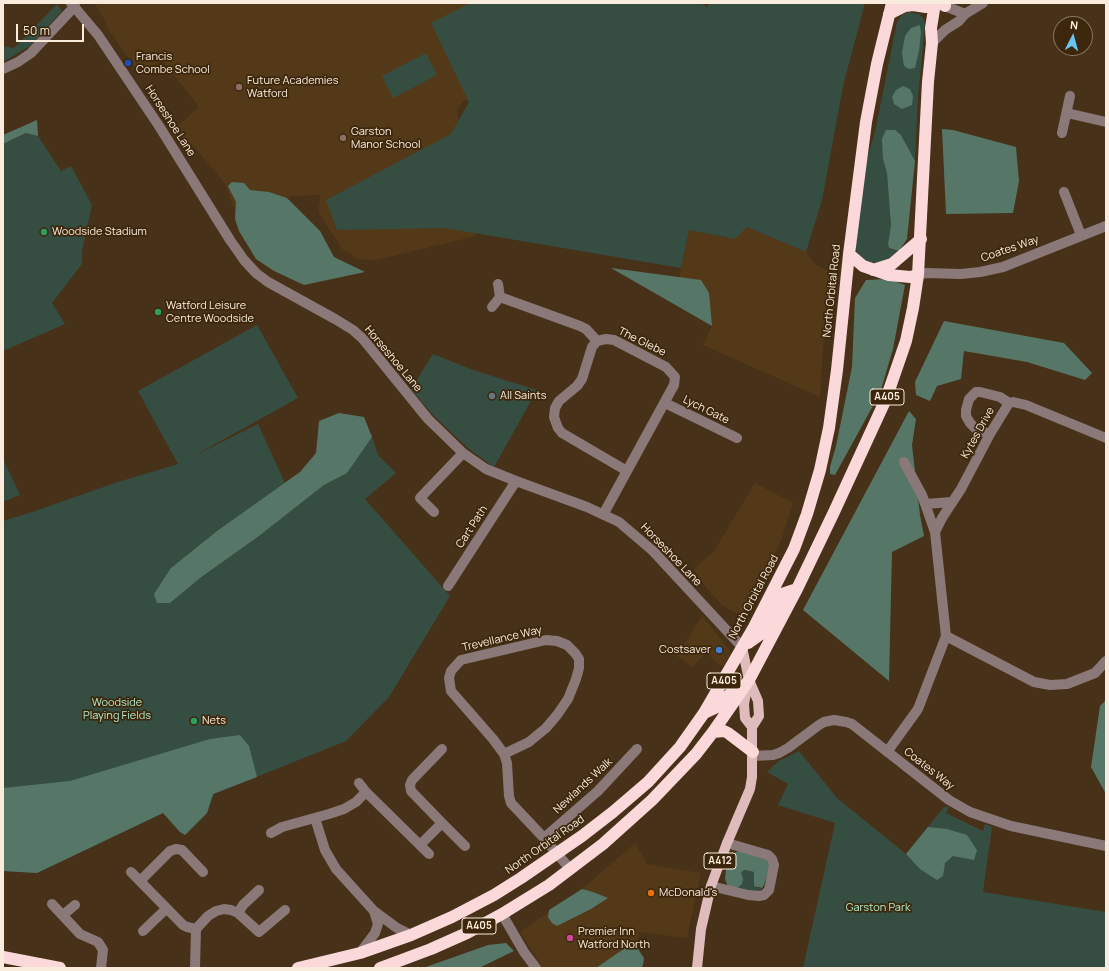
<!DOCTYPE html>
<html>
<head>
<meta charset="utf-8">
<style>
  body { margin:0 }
  #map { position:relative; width:1109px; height:971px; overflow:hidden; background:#473118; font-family:Manrope,sans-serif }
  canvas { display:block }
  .frame { position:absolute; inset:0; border:4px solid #faecdd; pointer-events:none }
  .north { position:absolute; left:1053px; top:16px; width:40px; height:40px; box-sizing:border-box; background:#3c270d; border:1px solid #887660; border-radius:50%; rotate:6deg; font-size:11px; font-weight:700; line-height:16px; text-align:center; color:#faecdd }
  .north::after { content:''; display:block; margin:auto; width:14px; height:18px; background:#68c4f0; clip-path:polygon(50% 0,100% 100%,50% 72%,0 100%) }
  .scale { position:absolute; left:16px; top:24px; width:68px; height:18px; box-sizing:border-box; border:2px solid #faecdd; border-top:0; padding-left:5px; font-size:12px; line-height:14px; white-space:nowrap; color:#faecdd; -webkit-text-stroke:3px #3c270d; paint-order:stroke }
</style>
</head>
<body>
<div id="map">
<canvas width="1109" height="971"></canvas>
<div class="frame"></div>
<div class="north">N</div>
<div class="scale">50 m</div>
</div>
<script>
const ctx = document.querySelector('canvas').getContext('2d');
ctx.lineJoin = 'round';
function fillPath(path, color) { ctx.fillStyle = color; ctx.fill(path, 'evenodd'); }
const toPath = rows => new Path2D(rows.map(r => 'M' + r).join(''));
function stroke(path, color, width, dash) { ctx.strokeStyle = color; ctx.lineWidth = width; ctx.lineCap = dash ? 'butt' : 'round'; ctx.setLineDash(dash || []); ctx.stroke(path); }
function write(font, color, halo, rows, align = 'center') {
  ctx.font = font + ' Manrope,sans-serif'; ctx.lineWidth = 3.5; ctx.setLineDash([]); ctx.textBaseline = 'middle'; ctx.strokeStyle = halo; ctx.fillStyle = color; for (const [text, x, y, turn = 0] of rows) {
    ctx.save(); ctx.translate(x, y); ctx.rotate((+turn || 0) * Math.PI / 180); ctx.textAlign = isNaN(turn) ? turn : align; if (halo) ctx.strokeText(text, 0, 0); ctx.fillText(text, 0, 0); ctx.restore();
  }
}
fillPath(toPath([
  [95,3,601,3,567,74,464,101,457,109,476,236,376,260,367,260,356,258,342,249,318,212,320,201,319,195,282,197,238,210,233,206,226,185,196,149,174,129,199,107,163,61,146,68,144,67,137,70,106,26,106,22,97,8],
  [747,227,806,252,816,265,830,272,824,331,820,397,703,345,712,325,679,277,689,230,734,239],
  [755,483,793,503,782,538,756,595,742,617,721,604,708,590,695,572,695,568,714,551],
  [702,616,728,648,731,653,722,667,706,653,692,667,677,656],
  [635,843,647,864,701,873,687,938,639,932,635,968,543,968,520,932,582,889]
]), '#543919');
fillPath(toPath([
  [470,3,701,3,707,7,709,3,865,3,843,86,822,200,806,252,747,227,735,239,689,230,681,268,445,228,337,230,326,200,451,134,469,102,431,23],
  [57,4,62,11,30,46,3,62,3,46,12,48,15,47],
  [908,12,919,14,924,19,925,26,918,98,915,161,901,135,883,159,887,173,891,225,888,244,889,249,899,251,885,262,874,263,864,260,857,253,854,243,865,165,875,132,897,22,902,15],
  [426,53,437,75,393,98,382,76],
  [27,133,38,136,61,171,71,166,92,205,82,251,82,264,52,303,65,324,3,351,3,144],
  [257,325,298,398,192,457,258,424,285,483,217,531,171,568,170,603,200,578,259,536,324,485,347,473,372,437,378,455,396,473,365,499,450,596,389,697,346,741,214,794,207,813,185,835,180,832,163,813,37,873,3,871,3,521,32,512,118,482,178,464,138,391],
  [433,354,473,370,537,390,494,467,469,449,433,415,411,389],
  [3,459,20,495,3,502],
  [799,751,837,798,906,854,944,807,949,807,946,813,983,831,985,824,992,827,983,892,1106,912,1106,968,803,968,835,823,778,805,788,784,767,772,779,761],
  [745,870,754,872,758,888,762,888,759,892,736,889,740,872]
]), '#364e42');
fillPath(toPath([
  [920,25,921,33,919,51,915,68,909,69,904,66,902,53,905,36,911,28],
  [903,86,910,89,913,96,912,105,902,109,894,104,892,97,896,90],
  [37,120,38,136,26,133,3,144,3,135],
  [942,129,953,130,1016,147,1019,181,1013,213,946,214],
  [886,130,895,130,901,135,915,161,907,239,899,251,889,248,888,244,891,225,889,200,887,173,883,159,882,139],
  [232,182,244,183,250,190,269,192,287,198,320,231,334,257,365,272,304,285,274,271,256,259,239,231,235,219,236,202,228,186],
  [611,268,701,280,709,293,712,326],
  [888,279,905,285,893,349,880,393,835,475,830,474,830,467,836,446,852,367,855,298,866,280],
  [944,321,1064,343,1092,373,1085,380,1027,362,964,351,961,379,937,386,930,401,916,395,915,382],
  [909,411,916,419,912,445,920,515,924,536,892,552,889,681,803,610],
  [339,413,364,417,372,437,347,473,324,485,259,536,200,578,170,603,157,603,154,594,171,568,217,531,300,472,316,453,319,421],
  [1106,700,1106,794,1091,767,1100,706],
  [240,735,249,746,257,777,213,794,207,813,185,835,180,832,163,813,37,873,3,871,3,788,70,781,210,739],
  [928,827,947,829,967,835,977,850,974,860,953,856,945,863,943,876,937,880,920,869,906,854],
  [742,850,766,859,770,866,764,885,762,888,754,886,754,872,745,870,741,872,743,879,742,884,736,889,728,887,725,879,726,869,732,855,736,852],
  [582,889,593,892,608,898,591,909,557,926,552,923,548,917,549,910],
  [506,943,514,951,479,968,423,968,488,945],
  [628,946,637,947,640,952,644,958,643,965,641,968,596,968]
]), '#567767');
stroke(toPath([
  [71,3,98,35,159,126,230,240,244,260,256,273,268,282,335,319,353,330,363,339,428,419,463,453,486,469,516,481,587,507,619,522,653,551,742,647],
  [938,5,945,6,965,14],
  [932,43,945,30,959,21,965,14,983,3],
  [3,69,18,62,31,53,75,6],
  [1067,113,1106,122],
  [1062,133,1070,96],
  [1064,192,1081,235],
  [918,275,926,273,961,274,980,272,1003,267,1106,226],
  [498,284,500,297,580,326,586,329,597,341,606,339,614,340,666,367,675,377,674,385,604,513],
  [492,307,500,297],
  [597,341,592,347,582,379,577,386,559,401,555,408,554,417,558,428,562,433,627,471],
  [665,403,737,438],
  [990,434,977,430,970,423,966,416,966,410,969,399,976,392,980,392,1000,397,1009,403],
  [904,462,922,495,935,532],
  [926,504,952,502],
  [434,512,420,498,463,453],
  [448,586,516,481],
  [946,636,1034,682,1050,685,1067,684,1095,673,1106,661],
  [442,749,412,780,410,785,411,791,442,823],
  [887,752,918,709,946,636,935,532,942,518,961,489,990,434,1009,403,1013,402,1026,405,1106,438],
  [504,754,529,742,546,728,557,715,568,699,576,679,579,668,579,659,575,653,567,645,557,641,546,640,461,660,451,671,449,678,451,691,493,739,504,754,507,763,509,796,511,803,544,838,570,869],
  [753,756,773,755,779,753,788,748,819,725,824,722,834,720,846,722,852,724,949,800,970,812,1011,826,1106,846],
  [359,783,366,792,429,854],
  [315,818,325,850,336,869,374,911,397,928,411,935],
  [271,833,282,827,329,814,344,809,356,802,366,792],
  [544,838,598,791,637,749],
  [420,845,442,823,465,846],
  [131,872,183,925,187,927,196,929],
  [140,881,170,851,176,849,182,850,203,872],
  [711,886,748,895,759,896,764,895,769,890,774,865,772,859,768,855,727,843],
  [52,904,80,934,98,942,103,950,101,968],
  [238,913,243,905,259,890],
  [502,914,524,952,536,968],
  [63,915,75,905],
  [143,931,166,909],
  [360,953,375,933,378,924,374,911],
  [195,968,196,929,208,916,216,911,224,909,231,910,238,913,259,932,285,910]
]), '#8b7979', 10);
stroke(toPath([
  [748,682,744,704,745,718,752,727],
  [697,968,701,929,711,886,727,843,750,789,752,777,752,727,759,716,758,701,749,680,742,647]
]), '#e0bbbc', 10);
stroke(toPath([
  [945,6,945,3],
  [889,14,905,6,913,5,926,7,934,6],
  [849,254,863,266,889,275,910,277,918,275],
  [873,270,892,264,921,239],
  [748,643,762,633,782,594,797,589],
  [704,713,719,706,726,697,741,686],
  [713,732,724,731,728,733,753,752],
  [3,957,60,968],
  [298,968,360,953,411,935,452,917,494,895,521,878,582,836,613,812,648,782,680,747,704,713,754,627,794,549,807,514,820,470,829,428,837,370,849,254,866,122,877,64,892,3],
  [380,968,431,949,467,933,502,914,549,885,603,844,652,800,696,754,713,732,749,680,797,589,834,512,886,399,906,341,913,308,918,275,928,82,932,43,931,28,935,3]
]), '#fbd8d9', 12);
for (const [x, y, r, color] of [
  [128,63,4,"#1a4fb4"],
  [239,87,4,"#8d6e63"],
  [343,138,4,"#8d6e63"],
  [44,232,4,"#2e9e5b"],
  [158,312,4,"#2e9e5b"],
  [492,396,4,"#6b7280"],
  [719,650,4,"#3f7fe0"],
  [194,721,4,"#2e9e5b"],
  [651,893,4,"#e8710a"],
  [570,938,4,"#d1479c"]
]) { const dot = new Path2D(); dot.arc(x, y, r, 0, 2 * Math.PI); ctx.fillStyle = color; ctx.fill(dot); stroke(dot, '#3c270d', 1.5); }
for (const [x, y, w] of [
  [887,397,34],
  [724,681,34],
  [720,861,32],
  [479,926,34]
]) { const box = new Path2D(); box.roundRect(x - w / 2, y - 8, w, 16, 3); ctx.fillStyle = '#3c270d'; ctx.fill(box); stroke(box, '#faecdd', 1); }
write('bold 10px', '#faecdd', null, [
  ["A405",887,397],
  ["A405",724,681],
  ["A412",720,861],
  ["A405",479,926]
]);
write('11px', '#faecdd', '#3c270d', [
  ["Francis",136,57],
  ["Combe School",136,70],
  ["Future Academies",247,81],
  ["Watford",247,94],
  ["Garston",351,132],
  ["Manor School",351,145],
  ["Woodside Stadium",52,232],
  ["Watford Leisure",166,306],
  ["Centre Woodside",166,319],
  ["All Saints",500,396],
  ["Costsaver",711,650,"right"],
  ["Nets",202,721],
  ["McDonald's",659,893],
  ["Premier Inn",578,932],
  ["Watford North",578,945]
], 'left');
write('11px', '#faecdd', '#3c270d', [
  ["Horseshoe Lane",170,121,57],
  ["Coates Way",1010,249,-19],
  ["North Orbital Road",832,291,-84],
  ["The Glebe",642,342,26],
  ["Horseshoe Lane",393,359,50],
  ["Lych Gate",706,410,26],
  ["Kytes Drive",978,433,-61],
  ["Cart Path",472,527,-57],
  ["Horseshoe Lane",671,555,46],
  ["North Orbital Road",754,597,-62],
  ["Trevellance Way",502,639,-13],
  ["Coates Way",929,769,38],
  ["Newlands Walk",583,786,-43],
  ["North Orbital Road",545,845,-35]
]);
write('11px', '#afedce', '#3c270d', [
  ["Woodside",117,703],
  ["Playing Fields",117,716],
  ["Garston Park",878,908]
]);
</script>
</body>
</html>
